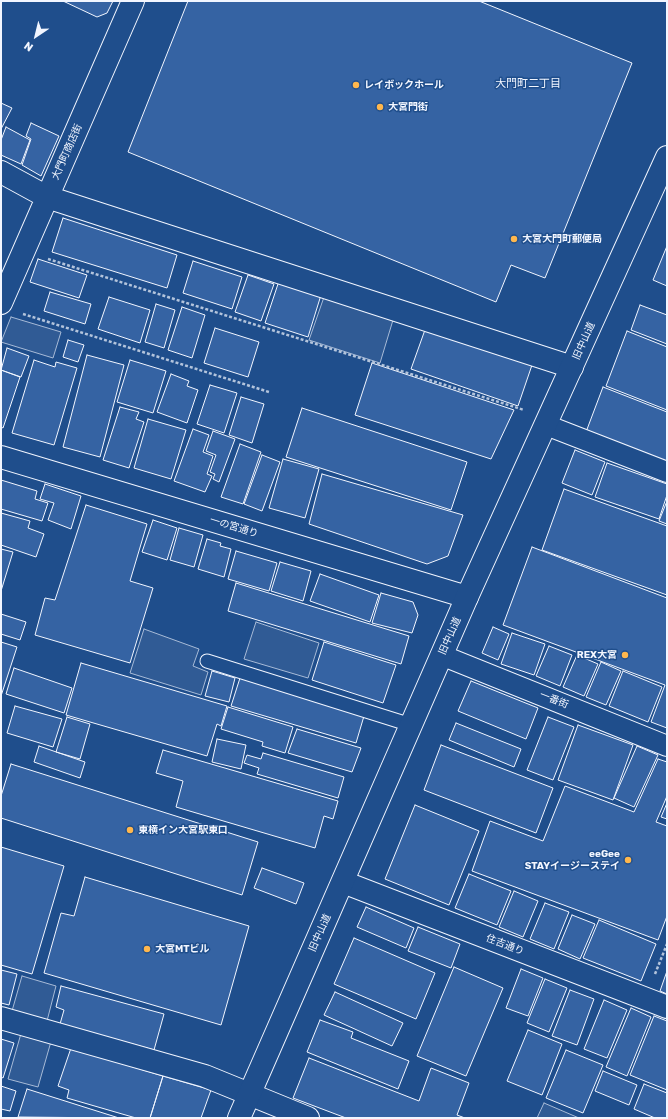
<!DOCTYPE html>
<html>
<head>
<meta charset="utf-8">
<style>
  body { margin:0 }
  #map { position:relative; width:668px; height:1119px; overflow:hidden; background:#1f4e8c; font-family:Rubik,sans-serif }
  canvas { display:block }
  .frame { position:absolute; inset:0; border:2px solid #f2f6ff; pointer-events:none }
  .north { position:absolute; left:16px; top:16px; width:40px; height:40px; -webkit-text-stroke:3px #1f4e8c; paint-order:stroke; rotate:215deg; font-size:11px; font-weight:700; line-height:16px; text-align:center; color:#f2f6ff }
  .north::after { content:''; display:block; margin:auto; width:14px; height:18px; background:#f2f6ff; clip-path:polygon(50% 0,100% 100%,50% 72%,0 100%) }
</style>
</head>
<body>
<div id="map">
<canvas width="668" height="1119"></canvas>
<div class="frame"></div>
<div class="north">N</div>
</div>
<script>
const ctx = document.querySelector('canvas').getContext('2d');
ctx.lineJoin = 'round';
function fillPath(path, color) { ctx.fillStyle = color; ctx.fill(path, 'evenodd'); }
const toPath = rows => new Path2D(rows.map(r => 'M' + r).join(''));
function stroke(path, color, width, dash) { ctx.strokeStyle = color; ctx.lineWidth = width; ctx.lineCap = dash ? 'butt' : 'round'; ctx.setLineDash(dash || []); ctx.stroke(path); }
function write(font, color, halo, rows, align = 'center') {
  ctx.font = font + ' Rubik,"Noto Sans JP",sans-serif'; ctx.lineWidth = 3; ctx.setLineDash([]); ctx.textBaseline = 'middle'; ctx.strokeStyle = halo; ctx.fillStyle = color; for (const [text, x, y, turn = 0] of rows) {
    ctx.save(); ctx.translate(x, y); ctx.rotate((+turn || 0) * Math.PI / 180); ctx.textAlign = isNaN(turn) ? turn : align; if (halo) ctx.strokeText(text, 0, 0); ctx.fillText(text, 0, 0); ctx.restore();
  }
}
const built = toPath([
  [324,297,393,320,380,363,309,340,324,297],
  [11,317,61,332,53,358,1,342,11,317],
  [256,622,319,643,308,678,244,659,256,622],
  [144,629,199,649,193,666,208,672,201,695,130,673,144,629],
  [22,976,56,986,47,1021,12,1011,22,976],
  [22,1030,52,1038,38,1087,8,1079,22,1030],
  [544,1103,579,1118,537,1118,544,1103]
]);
fillPath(built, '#305b95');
stroke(built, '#a8bbd7', 1);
const building = toPath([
  [63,1,113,1,107,13,97,17,63,1],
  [188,1,479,1,632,63,545,278,511,265,496,302,128,152,188,1],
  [1,103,12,108,1,129,1,103],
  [31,123,59,136,41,176,22,165,31,139,26,136,31,123],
  [6,127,30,140,21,164,1,155,1,140,6,127],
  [63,218,177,255,167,288,52,252,63,218],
  [667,246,667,286,653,280,667,246],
  [38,259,87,275,79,298,30,282,38,259],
  [193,261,242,277,232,309,183,293,193,261],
  [248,275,274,284,261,321,235,312,248,275],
  [279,281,321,295,308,337,265,323,279,281],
  [50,292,91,304,85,324,44,311,50,292],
  [109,297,150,310,140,343,98,329,109,297],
  [156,304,175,310,164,348,145,342,156,304],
  [640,305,667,315,667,344,631,330,640,305],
  [182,307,205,315,192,358,168,350,182,307],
  [426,327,532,365,518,406,411,369,426,327],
  [215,328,259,342,248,377,204,363,215,328],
  [627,331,667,347,667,410,606,386,627,331],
  [68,340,84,345,78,362,63,357,68,340],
  [7,348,29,356,21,377,1,370,7,348],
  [87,355,124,365,100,457,63,447,87,355],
  [34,360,55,367,56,362,77,368,54,445,12,433,34,360],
  [130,360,166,371,153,413,117,402,130,360],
  [372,363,514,410,491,459,355,415,372,363],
  [1,370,20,377,3,428,1,427,1,370],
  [171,374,189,381,187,386,198,390,187,423,157,412,171,374],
  [210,385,237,393,224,433,197,424,210,385],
  [603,387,667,412,667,464,586,432,603,387],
  [241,397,264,404,252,443,229,435,241,397],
  [120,407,139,412,136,419,144,422,129,468,103,460,120,407],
  [302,408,467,462,451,510,286,457,302,408],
  [148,419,186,430,171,479,134,468,148,419],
  [193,429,209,435,203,452,213,456,207,474,212,476,205,492,174,481,193,429],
  [213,431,235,439,219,482,213,479,215,474,210,472,216,455,206,451,213,431],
  [240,444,261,452,243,504,221,497,240,444],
  [575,450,605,462,592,495,562,483,575,450],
  [262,455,280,462,262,511,244,504,262,455],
  [283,459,319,469,305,518,269,508,283,459],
  [607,463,667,484,667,495,659,519,595,497,607,463],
  [322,474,463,515,448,556,427,564,309,524,322,474],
  [1,480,37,491,35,499,48,503,42,521,1,509,1,480],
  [45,484,81,496,71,529,48,520,54,503,40,499,45,484],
  [564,489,667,526,667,595,542,550,564,489],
  [667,501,667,524,659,521,667,501],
  [86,505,147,524,130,581,153,588,130,663,35,635,45,598,55,600,86,505],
  [1,513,30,521,28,528,44,534,36,557,1,545,1,513],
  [153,520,177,528,167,560,142,552,153,520],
  [179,528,203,535,194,567,170,560,179,528],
  [207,539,221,543,220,546,231,549,224,577,198,569,207,539],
  [532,547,667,598,667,728,651,722,665,685,503,625,532,547],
  [1,549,13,552,1,591,1,549],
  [236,551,277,563,269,591,228,579,236,551],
  [280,562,311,571,303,601,271,591,280,562],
  [320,574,379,595,370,622,310,601,320,574],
  [236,583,409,636,401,664,228,611,236,583],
  [381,593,413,602,418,615,412,633,372,623,381,593],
  [1,614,26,622,20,640,1,634,1,614],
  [493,627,509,634,498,660,482,653,493,627],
  [512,633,545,644,534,675,501,664,512,633],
  [1,642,17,647,1,696,1,642],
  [324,642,396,665,383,703,312,680,324,642],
  [549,646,572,655,560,686,536,676,549,646],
  [577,655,598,664,584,696,563,687,577,655],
  [601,662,621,671,606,705,586,697,601,662],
  [81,663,227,706,221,726,217,724,207,756,66,715,81,663],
  [14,668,72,688,64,713,6,694,14,668],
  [212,671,235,678,229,702,205,696,212,671],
  [623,671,662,687,648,722,609,706,623,671],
  [240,678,364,716,356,743,231,706,240,678],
  [471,681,538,708,526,739,458,711,471,681],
  [15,706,62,719,53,747,7,733,15,706],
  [228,707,293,727,285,753,262,746,263,742,221,729,228,707],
  [67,717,90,724,80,759,56,752,67,717],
  [548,717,574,727,553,780,527,770,548,717],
  [456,723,521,749,514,767,449,740,456,723],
  [578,725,633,745,613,800,558,780,578,725],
  [297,729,361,748,352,772,288,753,297,729],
  [217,739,246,745,241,769,212,762,217,739],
  [441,745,553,788,536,833,424,790,441,745],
  [39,746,85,762,80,778,34,762,39,746],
  [637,746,658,755,634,807,614,798,637,746],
  [163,750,338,801,333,819,324,816,315,848,176,807,183,781,156,773,163,750],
  [263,753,344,777,338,798,257,774,259,768,244,763,247,755,261,759,263,753],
  [658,759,667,762,667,796,656,822,667,826,667,916,658,940,472,871,490,821,543,841,565,786,634,812,658,759],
  [11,764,258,842,242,895,1,818,1,796,11,764],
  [667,803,667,819,661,817,667,803],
  [415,805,479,831,449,905,385,879,415,805],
  [1,847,64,866,32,974,1,965,1,847],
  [262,868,304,883,296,904,254,888,262,868],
  [469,874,511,891,497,925,455,908,469,874],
  [85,877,249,926,221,1025,44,973,61,913,74,916,85,877],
  [514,891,538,901,523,937,499,927,514,891],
  [545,903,569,912,554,949,530,939,545,903],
  [366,907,414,928,406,948,357,927,366,907],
  [572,915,595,924,580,959,558,949,572,915],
  [599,920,656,944,641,981,583,958,599,920],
  [418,927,460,944,451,968,408,951,418,927],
  [354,938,435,973,416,1019,334,984,354,938],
  [454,967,503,988,466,1076,417,1056,454,967],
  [521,969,543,978,528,1016,506,1008,521,969],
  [1,970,17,974,9,1005,1,1003,1,970],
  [667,971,667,994,660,991,667,971],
  [545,979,567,988,549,1032,527,1023,545,979],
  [61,986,164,1014,154,1050,60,1024,64,1010,56,1007,61,986],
  [570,990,594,999,577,1045,552,1036,570,990],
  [335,992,403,1023,392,1046,324,1015,335,992],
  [604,1000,627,1010,607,1058,584,1049,604,1000],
  [631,1008,651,1017,627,1076,606,1067,631,1008],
  [654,1016,667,1021,667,1090,630,1075,654,1016],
  [320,1020,353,1032,351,1038,409,1061,398,1089,307,1052,320,1020],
  [528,1030,562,1044,542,1095,507,1081,528,1030],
  [1,1039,14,1043,3,1078,1,1077,1,1039],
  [71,1048,163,1076,150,1118,136,1118,67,1098,69,1090,58,1086,71,1048],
  [566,1050,603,1065,583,1113,546,1098,566,1050],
  [309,1058,419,1101,431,1068,469,1083,457,1115,465,1118,346,1118,293,1098,309,1058],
  [603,1071,637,1085,629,1105,595,1091,603,1071],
  [163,1076,211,1090,201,1118,150,1118,163,1076],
  [644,1084,667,1093,667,1118,655,1118,634,1109,644,1084],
  [1,1086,16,1091,10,1111,1,1109,1,1086],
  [27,1089,119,1118,18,1117,27,1089]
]);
fillPath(building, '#3563a3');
stroke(building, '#f2f6ff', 1);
const service = toPath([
  [207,661,411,725]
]);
const pedestrian = toPath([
  [546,425,667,472],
  [441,655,667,746]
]);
const minor = toPath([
  [1,172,47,197,572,367],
  [1,303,133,1],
  [1,457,467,597],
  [343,882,667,1007],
  [1,1018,205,1076,308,1118]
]);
const primary = toPath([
  [239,1118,467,597,667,157]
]);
stroke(service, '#f2f6ff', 15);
stroke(pedestrian, '#f2f6ff', 22);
stroke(minor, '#f2f6ff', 24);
stroke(primary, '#f2f6ff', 24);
stroke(toPath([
  [48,259,524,410],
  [23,314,269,392],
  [655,974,667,944]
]), '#b3c4dc', 2.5, [3, 2]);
stroke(service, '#1f4e8c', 13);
stroke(pedestrian, '#1f4e8c', 20);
stroke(minor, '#1f4e8c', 22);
stroke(primary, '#1f4e8c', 22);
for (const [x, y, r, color] of [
  [356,85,4,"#ffb74d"],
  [380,107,4,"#ffb74d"],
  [514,239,4,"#ffb74d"],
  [625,655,4,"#ffb74d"],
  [130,830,4,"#ffb74d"],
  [628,860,4,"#ffb74d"],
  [147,949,4,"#ffb74d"]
]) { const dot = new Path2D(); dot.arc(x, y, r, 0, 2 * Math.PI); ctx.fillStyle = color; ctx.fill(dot); stroke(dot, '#1f4e8c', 1.5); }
write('bold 10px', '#f2f6ff', '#1f4e8c', [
  ["レイボックホール",364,85],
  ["大宮門街",388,107],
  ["大宮大門町郵便局",522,239],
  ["REX大宮",617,655,"right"],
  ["東横イン大宮駅東口",138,830],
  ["eeGee",620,854,"right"],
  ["STAYイージーステイ",620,866,"right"],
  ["大宮MTビル",155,949]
], 'left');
write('10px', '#f2f6ff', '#1f4e8c', [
  ["大門町商店街",67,152,-66],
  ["旧中山道",584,341,-66],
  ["一の宮通り",234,527,17],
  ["旧中山道",450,636,-66],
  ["一番街",554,700,22],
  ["旧中山道",320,933,-66],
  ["住吉通り",505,945,21]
]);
write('11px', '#f2f6ff', '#1f4e8c', [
  ["大門町二丁目",528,84]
]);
</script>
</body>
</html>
